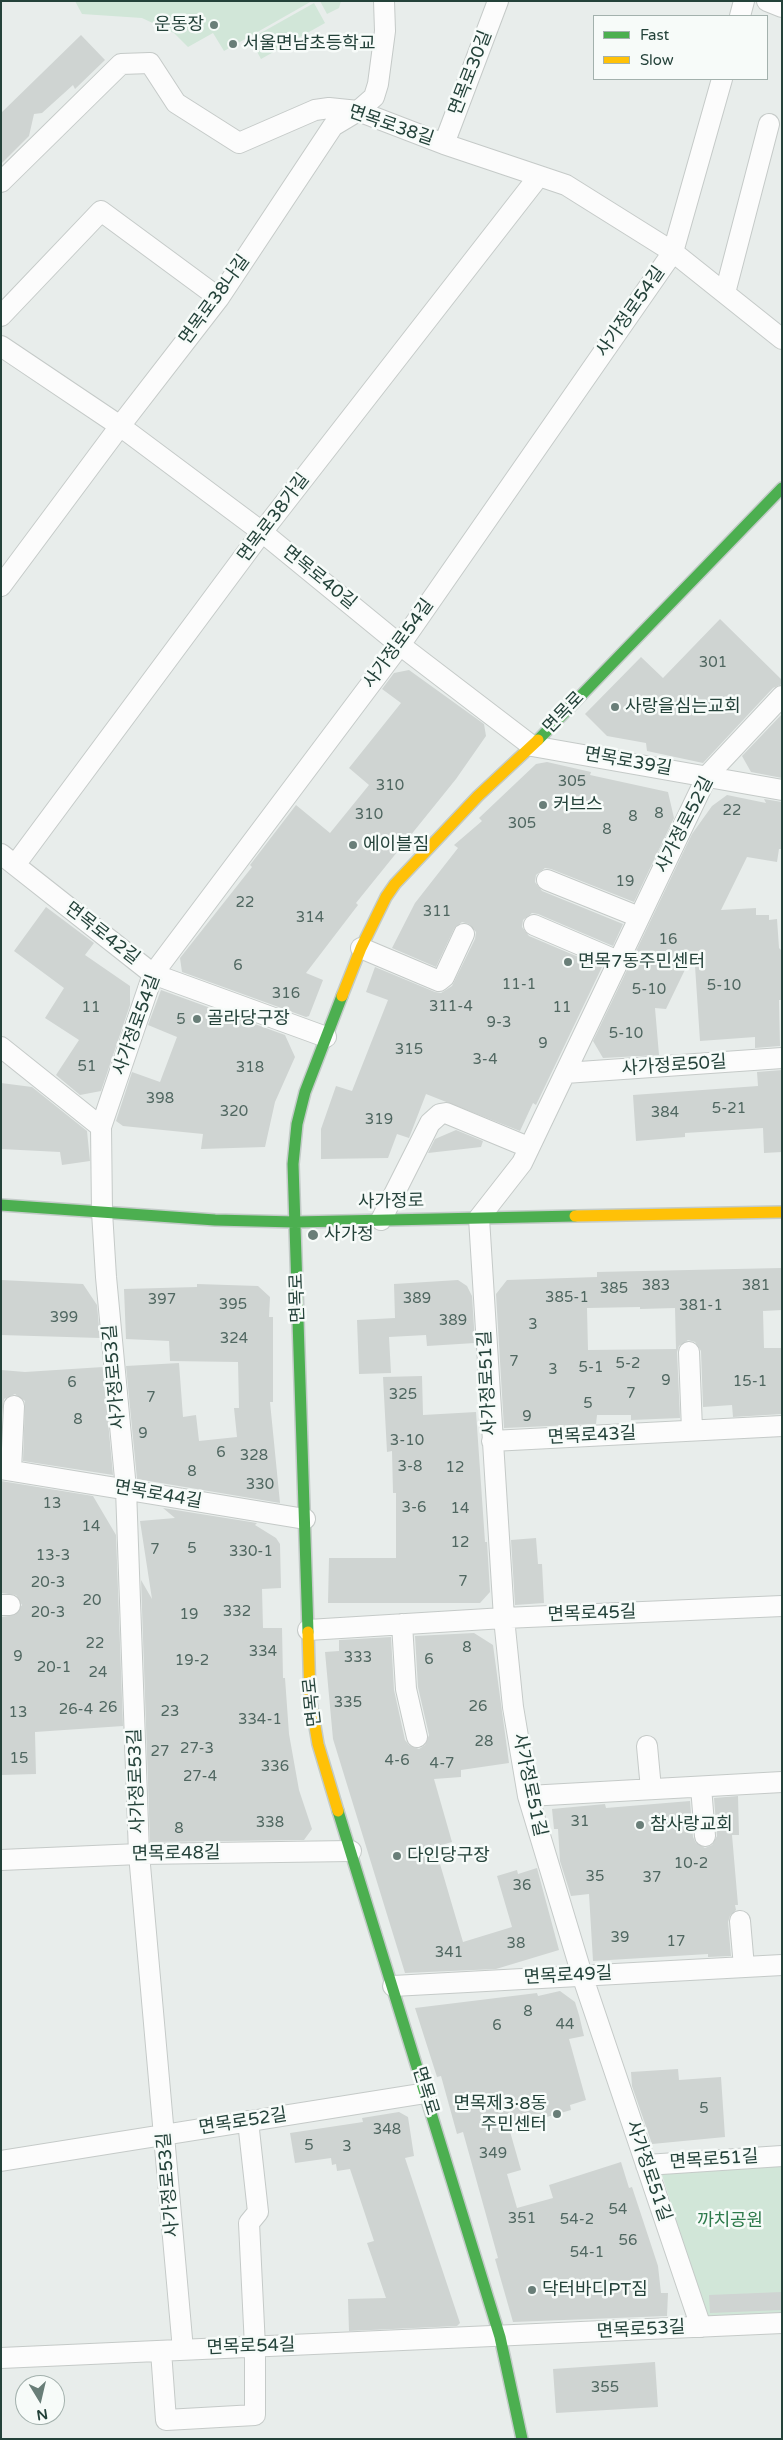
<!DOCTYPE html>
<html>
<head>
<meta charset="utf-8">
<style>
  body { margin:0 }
  #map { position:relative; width:783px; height:2440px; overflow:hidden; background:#e8edeb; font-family:"Varela Round",sans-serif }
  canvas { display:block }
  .frame { position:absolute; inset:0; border:2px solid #24423a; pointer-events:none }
  .legend { position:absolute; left:593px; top:15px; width:175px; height:65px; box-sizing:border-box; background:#f7fbf9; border:1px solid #a3b1ad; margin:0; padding:6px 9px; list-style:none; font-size:15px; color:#24423a }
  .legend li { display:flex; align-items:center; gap:10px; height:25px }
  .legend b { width:25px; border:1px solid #a3b1ad }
  .north { position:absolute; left:15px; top:2375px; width:50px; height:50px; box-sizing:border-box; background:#f7fbf9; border:1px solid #a3b1ad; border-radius:50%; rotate:171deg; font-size:14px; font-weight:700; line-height:20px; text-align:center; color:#24423a }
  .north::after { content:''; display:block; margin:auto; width:18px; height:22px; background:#697e78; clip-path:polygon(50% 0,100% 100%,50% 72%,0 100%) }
</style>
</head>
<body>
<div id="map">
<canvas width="783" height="2440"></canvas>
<div class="frame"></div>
<ul class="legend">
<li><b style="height:6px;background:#4caf50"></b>Fast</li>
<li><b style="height:6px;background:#ffc107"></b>Slow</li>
</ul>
<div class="north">N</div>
</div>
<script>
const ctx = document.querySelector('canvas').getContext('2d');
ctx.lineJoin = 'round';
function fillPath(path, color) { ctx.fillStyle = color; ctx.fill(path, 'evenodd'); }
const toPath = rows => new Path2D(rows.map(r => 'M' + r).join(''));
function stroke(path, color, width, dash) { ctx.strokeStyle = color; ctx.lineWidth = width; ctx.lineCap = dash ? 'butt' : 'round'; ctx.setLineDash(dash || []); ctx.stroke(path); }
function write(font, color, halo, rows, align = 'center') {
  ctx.font = font + ' "Varela Round","Noto Sans KR",sans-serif'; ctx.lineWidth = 5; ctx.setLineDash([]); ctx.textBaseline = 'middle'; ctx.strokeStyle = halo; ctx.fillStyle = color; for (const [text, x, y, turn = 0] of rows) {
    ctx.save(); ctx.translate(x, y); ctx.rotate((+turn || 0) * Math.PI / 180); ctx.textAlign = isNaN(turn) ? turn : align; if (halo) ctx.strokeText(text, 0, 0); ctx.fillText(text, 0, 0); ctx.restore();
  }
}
fillPath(toPath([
  [75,1,312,1,224,51,213,33,188,47,174,33,142,18,82,14],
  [320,1,341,1,339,8,327,14],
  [314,3,325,23,261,59,250,39],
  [782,2166,782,2316,707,2319,662,2175,665,2173]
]), '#d1e6d8');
fillPath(toPath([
  [81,35,105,60,75,89,73,85,42,113,34,114,29,136,1,164,1,113],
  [720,619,782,680,782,684,773,688,703,763,647,751,646,743,607,736,585,714,641,657,663,678],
  [409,670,484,724,486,736,456,779,356,903,358,905,306,973,323,980,309,1016,306,1017,182,972,180,958,252,867,250,865,296,805,330,833,369,785,349,768,401,703,382,689,394,673],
  [782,714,782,778,751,772,742,756],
  [547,762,591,772,590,775,668,792,674,818,634,902,551,869,545,868,536,875,535,882,542,891,623,924,613,946,538,914,532,913,523,920,522,927,529,936,602,967,536,1105,533,1103,520,1131,426,1094,409,1138,397,1134,388,1158,321,1159,321,1129,336,1086,352,1091,388,1000,366,992,375,967,435,992,441,993,452,986,475,939,476,932,469,924,462,922,454,929,436,967,392,948,415,903,458,848,454,845,482,821,479,818,536,764],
  [727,795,766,803,764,799,782,802,782,849,779,849,777,862,747,857,721,910,756,908,756,915,769,915,769,920,777,919,779,948,782,951,782,1000,779,1000,780,1046,755,1048,755,1037,700,1041,694,951,666,1009,655,1008,659,1055,603,1058,593,1041,692,834,712,806],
  [46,907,94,943,85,955,130,986,130,1005,101,1091,80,1095,56,1075,79,1040,45,1018,64,988,14,951],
  [161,990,285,1035,295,1057,275,1102,265,1147,201,1149,203,1134,123,1126,116,1121,132,1072,160,1082,177,1037,148,1025],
  [782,1070,782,1152,764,1153,763,1128,685,1133,685,1137,636,1141,633,1095,758,1086,757,1072],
  [1,1083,32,1087,87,1131,90,1161,62,1165,60,1152,1,1149],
  [456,1130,483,1141,481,1147,428,1153,435,1139],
  [781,1268,782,1310,763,1311,764,1348,782,1348,782,1414,733,1417,732,1405,703,1407,701,1351,695,1342,688,1340,679,1346,677,1352,680,1418,631,1420,631,1415,597,1415,596,1424,504,1428,496,1294,507,1280,597,1277,597,1272],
  [640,1307,640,1309,675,1308,676,1349,588,1350,587,1308],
  [1,1280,83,1284,97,1305,100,1338,1,1335],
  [458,1280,467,1286,472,1296,475,1343,427,1346,426,1335,389,1337,391,1373,359,1374,357,1320,395,1318,394,1284],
  [197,1284,258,1286,270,1297,269,1317,273,1317,273,1402,270,1402,280,1503,137,1479,126,1366,179,1363,183,1417,196,1415,199,1441,237,1437,234,1408,239,1408,238,1362,170,1361,169,1341,126,1339,124,1289,197,1287],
  [103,1367,113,1475,23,1461,25,1401,15,1394,4,1399,1,1424,1,1370,25,1372],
  [422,1376,423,1415,476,1412,485,1542,487,1542,490,1592,480,1603,328,1603,329,1558,396,1558,396,1493,393,1493,392,1451,387,1452,383,1377],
  [1,1481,93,1496,116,1535,123,1726,35,1732,36,1774,1,1775,1,1617,15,1615,22,1605,16,1595,1,1593],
  [163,1508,257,1523,255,1525,276,1538,280,1544,281,1588,262,1589,263,1628,282,1628,283,1678,285,1678,289,1734,299,1790,312,1829,304,1840,150,1842,141,1580,152,1599,140,1521,175,1518],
  [536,1538,538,1564,542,1564,544,1603,515,1605,511,1540],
  [474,1633,493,1645,509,1763,461,1770,461,1777,434,1779,452,1842,435,1847,463,1942,512,1927,497,1876,517,1870,518,1874,537,1868,559,1950,496,1969,405,1973,333,1739,325,1652,339,1651,339,1640,391,1637,394,1690,405,1740,409,1745,419,1749,425,1745,429,1735,418,1687,415,1636],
  [738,1796,739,1835,732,1835,738,1905,735,1905,736,1910,730,1916,728,1922,731,1956,708,1957,708,1954,593,1961,589,1894,571,1896,560,1861,558,1829,554,1829,552,1809,605,1804,606,1808,690,1801,693,1837,696,1843,705,1848,712,1845,717,1836,714,1798],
  [560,1991,575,2002,579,2015,584,2036,569,2039,586,2100,570,2105,571,2110,509,2128,521,2170,507,2174,517,2208,553,2198,549,2185,621,2162,629,2188,632,2187,658,2266,661,2293,668,2293,667,2316,513,2322,495,2259,498,2258,463,2132,457,2134,441,2076,437,2077,415,2008,537,1993,538,1996],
  [678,2069,679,2080,721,2077,725,2137,652,2144,632,2086,631,2072],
  [399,2112,408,2117,414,2156,405,2158,460,2323,457,2326,349,2331,348,2299,386,2298,367,2243,374,2241,350,2169,337,2171,336,2164,332,2165,331,2158,295,2163,290,2133,363,2122,362,2118],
  [782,2292,782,2310,710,2313,709,2295],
  [655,2362,658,2407,556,2413,553,2369]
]), '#cfd4d2');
const street = toPath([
  [767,1,782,7],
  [740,16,744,1],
  [444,144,498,1],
  [1,182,121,64,150,63,176,103,239,143,315,110,329,108,358,111,444,144,566,185,673,252,782,339],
  [725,293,769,124],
  [1,316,101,211,219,298],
  [1,346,120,426,262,532,400,645,532,746,782,790],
  [1,586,120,426,219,298,333,126,358,111,374,97,378,84,385,31,384,1],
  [1,854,153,974,326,1037],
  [15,865,262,532,539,176],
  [547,880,639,917],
  [534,925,618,961],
  [361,948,439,981,444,977,464,934],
  [1,1047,101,1127],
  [565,1073,782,1058],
  [381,1220,430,1123,440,1114,446,1113,528,1147],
  [689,1352,692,1430],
  [492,1441,782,1426],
  [1,1469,305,1519],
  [11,1470,14,1406],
  [1,1605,10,1605],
  [402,1624,406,1689,417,1737],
  [308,1630,504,1618,782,1606],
  [647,1746,651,1789],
  [701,1787,705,1836],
  [528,1796,782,1782],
  [1,1860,139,1854,351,1851],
  [740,1921,744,1967],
  [393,1986,782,1965],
  [1,2161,426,2093],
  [646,2165,782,2156],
  [701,2327,582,1975,528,1796,513,1707,504,1618,479,1218,522,1163,707,776,782,696],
  [183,2350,139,1854,126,1489,106,1277,102,1212,101,1127,153,974,400,645,673,252,722,79],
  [161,2351,166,2420,255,2415,255,2347,249,2223,258,2212,248,2121],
  [1,2358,782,2323]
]);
const fast = toPath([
  [538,740,782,488],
  [1,1205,215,1220,295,1222,575,1216],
  [308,1632,293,1164,297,1124,305,1092,342,996],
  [338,1811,500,2337,522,2439]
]);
const slow = toPath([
  [342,996,361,948,386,897,395,884,478,796,538,740],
  [575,1216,782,1212],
  [308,1632,310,1697,318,1744,338,1811]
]);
stroke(street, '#c5cac8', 22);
stroke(fast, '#c3cbc8', 14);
stroke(slow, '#c3cbc8', 14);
stroke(street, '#fcfcfc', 20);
stroke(fast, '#4caf50', 11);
stroke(slow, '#ffc107', 11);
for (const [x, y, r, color] of [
  [214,25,5,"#697e78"],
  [233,44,5,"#697e78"],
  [615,707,5,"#697e78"],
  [543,805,5,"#697e78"],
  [353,845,5,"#697e78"],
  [568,962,5,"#697e78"],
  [197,1019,5,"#697e78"],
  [313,1235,6,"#697e78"],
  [640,1825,5,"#697e78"],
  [397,1856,5,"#697e78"],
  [557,2114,5,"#697e78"],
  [532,2290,5,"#697e78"]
]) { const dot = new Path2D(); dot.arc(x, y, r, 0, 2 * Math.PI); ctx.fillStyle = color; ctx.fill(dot); stroke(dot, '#f7fbf9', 2); }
write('15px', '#506761', null, [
  ["301",713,663],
  ["305",572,782],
  ["310",390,786],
  ["22",732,811],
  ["8",659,814],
  ["310",369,815],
  ["8",633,817],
  ["305",522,824],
  ["8",607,830],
  ["19",625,882],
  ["22",245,903],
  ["311",437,912],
  ["314",310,918],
  ["16",668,940],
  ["6",238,966],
  ["11-1",519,985],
  ["5-10",724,986],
  ["5-10",649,990],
  ["316",286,994],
  ["311-4",451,1007],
  ["11",91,1008],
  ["11",562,1008],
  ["5",181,1020],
  ["9-3",499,1023],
  ["5-10",626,1034],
  ["9",543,1044],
  ["315",409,1050],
  ["3-4",485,1060],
  ["51",87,1067],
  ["318",250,1068],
  ["398",160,1099],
  ["5-21",729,1109],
  ["320",234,1112],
  ["384",665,1113],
  ["319",379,1120],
  ["383",656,1286],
  ["381",756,1286],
  ["385",614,1289],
  ["385-1",567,1298],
  ["389",417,1299],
  ["397",162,1300],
  ["395",233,1305],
  ["381-1",701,1306],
  ["399",64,1318],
  ["389",453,1321],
  ["3",533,1325],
  ["324",234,1339],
  ["7",514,1362],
  ["5-2",628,1364],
  ["5-1",591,1368],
  ["3",553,1370],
  ["9",666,1381],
  ["15-1",750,1382],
  ["6",72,1383],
  ["7",631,1394],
  ["325",403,1395],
  ["7",151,1398],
  ["5",588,1404],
  ["9",527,1417],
  ["8",78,1420],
  ["9",143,1434],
  ["3-10",407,1441],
  ["6",221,1453],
  ["328",254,1456],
  ["3-8",410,1467],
  ["12",455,1468],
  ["8",192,1472],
  ["330",260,1485],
  ["13",52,1504],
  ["3-6",414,1508],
  ["14",460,1509],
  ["14",91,1527],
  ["12",460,1543],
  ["5",192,1549],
  ["7",155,1550],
  ["330-1",251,1552],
  ["13-3",53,1556],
  ["7",463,1582],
  ["20-3",48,1583],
  ["20",92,1601],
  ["332",237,1612],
  ["20-3",48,1613],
  ["19",189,1615],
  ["22",95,1644],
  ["8",467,1648],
  ["334",263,1652],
  ["9",18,1657],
  ["333",358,1658],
  ["6",429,1660],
  ["19-2",192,1661],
  ["20-1",54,1668],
  ["24",98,1673],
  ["335",348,1703],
  ["26",478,1707],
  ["26",108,1708],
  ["26-4",76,1710],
  ["23",170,1712],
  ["13",18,1713],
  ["334-1",260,1720],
  ["28",484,1742],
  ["27-3",197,1749],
  ["27",160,1752],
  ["15",19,1759],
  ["4-6",397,1761],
  ["4-7",442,1764],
  ["336",275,1767],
  ["27-4",200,1777],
  ["31",580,1822],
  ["338",270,1823],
  ["8",179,1829],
  ["10-2",691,1864],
  ["35",595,1877],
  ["37",652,1878],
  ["36",522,1886],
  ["39",620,1938],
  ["17",676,1942],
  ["38",516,1944],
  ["341",449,1953],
  ["8",528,2012],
  ["44",565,2025],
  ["6",497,2026],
  ["5",704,2109],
  ["348",387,2130],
  ["5",309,2146],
  ["3",347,2147],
  ["349",493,2154],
  ["54",618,2210],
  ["351",522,2219],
  ["54-2",577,2220],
  ["56",628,2241],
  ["54-1",587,2253],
  ["355",605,2388]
]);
write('18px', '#24423a', '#f7fbf9', [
  ["운동장",204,25,"right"],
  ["서울면남초등학교",243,44],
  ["사랑을심는교회",625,707],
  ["커브스",553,805],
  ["에이블짐",363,845],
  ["면목7동주민센터",578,962],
  ["골라당구장",207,1019],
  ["사가정",324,1235],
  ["참사랑교회",650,1825],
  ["다인당구장",407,1856],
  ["면목제3·8동",547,2104,"right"],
  ["주민센터",547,2125,"right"],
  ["닥터바디PT짐",542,2290]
], 'left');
write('18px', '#24423a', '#f7fbf9', [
  ["면목로30길",471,73,-69],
  ["면목로38길",391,126,19],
  ["면목로38나길",215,300,-54],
  ["사가정로54길",631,312,-55],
  ["면목로38가길",274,518,-53],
  ["면목로40길",319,578,39],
  ["사가정로54길",399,644,-54],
  ["면목로",564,713,-46],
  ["면목로39길",628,762,10],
  ["사가정로52길",685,825,-63],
  ["면목로42길",102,934,38],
  ["사가정로54길",137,1025,-70],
  ["사가정로50길",674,1066,-4],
  ["사가정로",391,1202,-1],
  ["면목로",298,1298,-92],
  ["사가정로53길",115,1377,-95],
  ["사가정로51길",488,1383,-93],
  ["면목로43길",592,1436,-3],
  ["면목로44길",158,1495,10],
  ["면목로45길",592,1614,-2],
  ["면목로",313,1702,-96],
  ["사가정로53길",137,1781,-92],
  ["사가정로51길",529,1785,78],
  ["면목로48길",176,1854,-1],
  ["면목로49길",568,1976,-3],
  ["면목로",425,2091,73],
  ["면목로52길",243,2122,-9],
  ["면목로51길",714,2160,-4],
  ["사가정로51길",648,2171,71],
  ["사가정로53길",169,2185,-95],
  ["면목로53길",641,2330,-3],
  ["면목로54길",251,2347,-2]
]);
write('18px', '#2d7a4b', '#f7fbf9', [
  ["까치공원",730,2221]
]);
</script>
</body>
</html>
